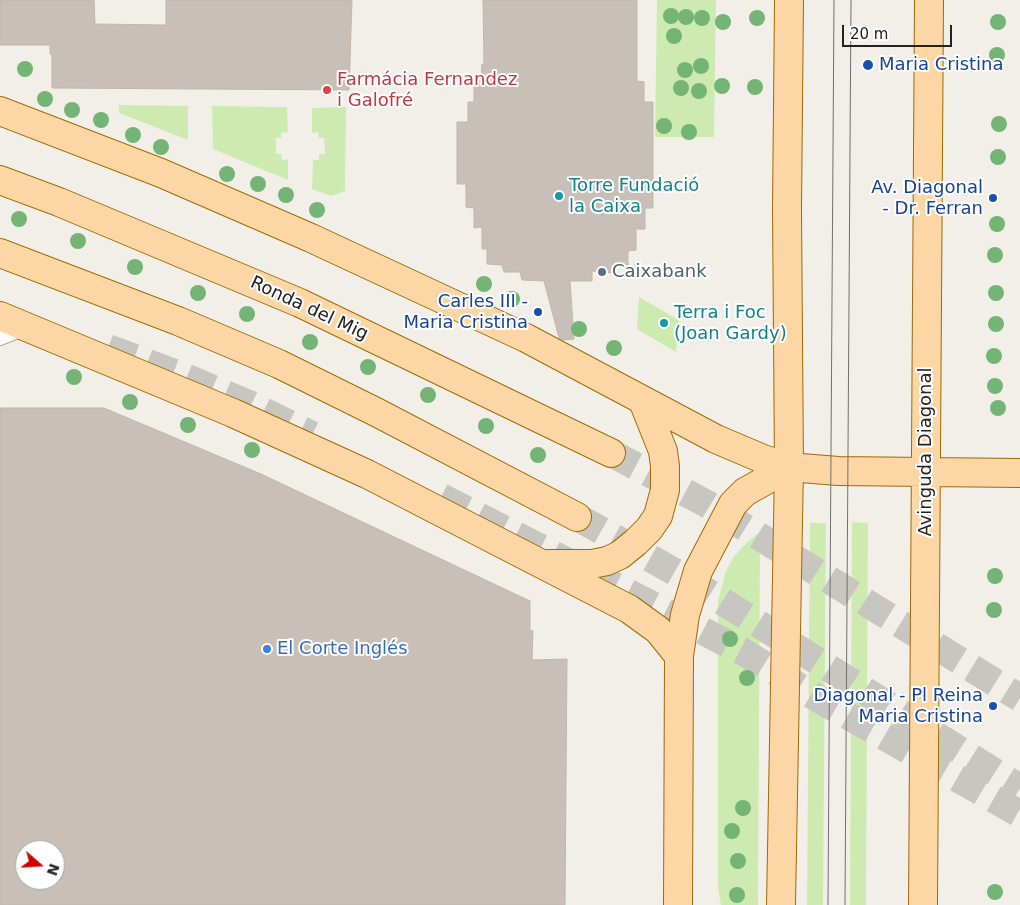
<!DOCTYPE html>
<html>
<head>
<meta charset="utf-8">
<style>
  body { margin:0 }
  #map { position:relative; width:1020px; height:905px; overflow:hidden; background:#f2efe9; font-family:"DejaVu Sans",sans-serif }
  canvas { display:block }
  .north { position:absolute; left:15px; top:840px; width:50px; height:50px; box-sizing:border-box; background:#fff; border:1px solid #a7a7a7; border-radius:50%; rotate:109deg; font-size:14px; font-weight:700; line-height:20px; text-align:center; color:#222 }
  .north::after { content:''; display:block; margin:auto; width:18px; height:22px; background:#d40000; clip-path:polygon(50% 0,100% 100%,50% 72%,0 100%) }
  .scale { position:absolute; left:842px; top:25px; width:110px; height:22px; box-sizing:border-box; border:2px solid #222; border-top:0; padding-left:6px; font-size:15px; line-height:18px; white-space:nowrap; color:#222; -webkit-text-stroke:4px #fff; paint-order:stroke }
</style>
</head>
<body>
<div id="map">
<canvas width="1020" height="905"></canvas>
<div class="north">N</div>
<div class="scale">20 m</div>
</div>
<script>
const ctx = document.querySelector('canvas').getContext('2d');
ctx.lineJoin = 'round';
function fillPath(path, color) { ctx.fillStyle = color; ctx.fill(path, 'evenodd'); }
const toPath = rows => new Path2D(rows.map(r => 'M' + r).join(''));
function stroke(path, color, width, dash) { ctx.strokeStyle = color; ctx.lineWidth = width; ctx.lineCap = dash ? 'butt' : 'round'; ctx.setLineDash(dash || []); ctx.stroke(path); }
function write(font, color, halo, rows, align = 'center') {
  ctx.font = font + ' "DejaVu Sans",sans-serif'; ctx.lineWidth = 4; ctx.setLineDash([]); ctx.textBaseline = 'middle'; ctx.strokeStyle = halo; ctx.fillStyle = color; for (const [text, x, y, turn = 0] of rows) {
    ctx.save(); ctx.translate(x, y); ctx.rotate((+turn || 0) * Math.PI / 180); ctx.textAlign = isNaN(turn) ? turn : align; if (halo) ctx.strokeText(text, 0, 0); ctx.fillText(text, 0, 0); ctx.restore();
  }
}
fillPath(toPath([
  [657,0,716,0,714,137,655,137],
  [119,105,188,106,188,140,119,113],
  [212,106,287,107,288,132,281,133,281,138,276,138,276,154,281,154,282,160,288,159,288,180,213,149],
  [346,107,345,191,331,196,312,189,313,160,319,160,319,154,325,154,324,138,319,138,318,132,312,133,312,108],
  [639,297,679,320,676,352,637,329],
  [852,522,868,523,866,905,850,905],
  [810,523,826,523,823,905,807,905],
  [757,534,759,534,760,536,758,905,721,905,718,887,718,601,726,571,733,558,743,546]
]), '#cdebb0');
const building = toPath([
  [0,0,94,0,95,24,166,25,166,0,352,0,349,90,52,88,52,55,50,54,50,45,0,45,0,0],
  [483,0,637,0,637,81,644,82,644,102,653,102,653,208,645,208,645,229,636,229,636,250,628,251,628,265,613,265,613,273,592,271,592,281,570,281,574,339,563,340,559,338,544,281,522,280,520,272,504,272,502,265,487,264,487,249,482,249,482,227,474,228,474,208,466,207,466,184,457,184,457,122,468,122,468,102,474,102,474,80,481,81,482,64,484,64,483,0],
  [0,408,104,408,261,474,530,601,530,630,533,631,532,660,567,659,565,905,0,905,0,408],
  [25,850,55,850,55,880,25,880,25,850]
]);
fillPath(building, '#c7bfb8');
stroke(building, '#c4b6ab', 1);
stroke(toPath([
  [108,348,180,375,251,405,312,435],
  [611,453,707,504,1020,698],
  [441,497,742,651,817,698,1020,814],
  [577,517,682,576,1020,788]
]), '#c8c6c1', 28, [28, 14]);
const service = toPath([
  [0,338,25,328]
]);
const primary = toPath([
  [0,111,161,173,311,238,526,338,716,439,763,459,789,467,838,471,1020,473],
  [0,180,59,202,300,303,611,453],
  [0,253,178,321,279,364,376,412,577,517],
  [0,316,233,413,367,474,629,609,658,630,679,656],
  [549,564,592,564,607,561,620,555,636,542,649,529,658,516,665,490,665,466,663,451,643,401],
  [678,905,679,656,685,615,698,571,733,504,745,492,789,467],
  [781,905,789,467,787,209,789,0],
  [923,905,929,0]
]);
stroke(service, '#a9a9a9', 16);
stroke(primary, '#a06b00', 30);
stroke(service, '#fff', 14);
stroke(primary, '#fcd6a4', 28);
stroke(toPath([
  [828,905,834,0],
  [845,905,851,0]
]), '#707070', 1);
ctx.fillStyle = '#74b475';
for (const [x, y] of [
  [671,16],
  [686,17],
  [702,18],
  [757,18],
  [723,22],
  [998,22],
  [674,36],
  [997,55],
  [701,66],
  [25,69],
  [685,70],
  [722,86],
  [755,87],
  [681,88],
  [699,91],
  [45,99],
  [72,110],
  [101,120],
  [999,124],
  [664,126],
  [689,132],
  [133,135],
  [161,147],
  [998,157],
  [227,174],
  [258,184],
  [286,195],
  [317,210],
  [19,219],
  [997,224],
  [78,241],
  [995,255],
  [135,267],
  [484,284],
  [198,293],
  [996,293],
  [512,299],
  [247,314],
  [996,324],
  [579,329],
  [310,342],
  [614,348],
  [994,356],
  [368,367],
  [74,377],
  [995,386],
  [428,395],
  [130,402],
  [998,408],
  [188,425],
  [486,426],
  [252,450],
  [538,455],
  [995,576],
  [994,610],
  [730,639],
  [747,678],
  [743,808],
  [732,831],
  [738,861],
  [995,892],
  [737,895]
]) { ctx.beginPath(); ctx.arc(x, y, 8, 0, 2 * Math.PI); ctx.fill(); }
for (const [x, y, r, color] of [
  [868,65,6,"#1a4fb4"],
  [327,90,5,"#e0444e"],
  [559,196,5,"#0f9aa8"],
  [993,198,5,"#1a4fb4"],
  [602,272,5,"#5c6f8a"],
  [538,312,5,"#1a4fb4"],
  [664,323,5,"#0f9aa8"],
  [267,649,5,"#3f7fe0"],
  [993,706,5,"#1a4fb4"]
]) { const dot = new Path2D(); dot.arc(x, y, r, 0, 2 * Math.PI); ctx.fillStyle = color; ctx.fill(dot); stroke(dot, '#fff', 2); }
write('18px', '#164399', '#fff', [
  ["Maria Cristina",879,65,"left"],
  ["Av. Diagonal",983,188],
  ["- Dr. Ferran",983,209],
  ["Carles III -",528,302],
  ["Maria Cristina",528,323],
  ["Diagonal - Pl Reina",983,696],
  ["Maria Cristina",983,717]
], 'right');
write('18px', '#be3a42', '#fff', [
  ["Farmácia Fernandez",337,80],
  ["i Galofré",337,101]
], 'left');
write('18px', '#0d838f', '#fff', [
  ["Torre Fundació",569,186],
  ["la Caixa",569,207],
  ["Terra i Foc",674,313],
  ["(Joan Gardy)",674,334]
], 'left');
write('18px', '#4e5e75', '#fff', [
  ["Caixabank",612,272]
], 'left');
write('18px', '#222', '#fff', [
  ["Ronda del Mig",309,309,25],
  ["Avinguda Diagonal",926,452,-90]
]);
write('18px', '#366cbe', '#fff', [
  ["El Corte Inglés",277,649]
], 'left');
</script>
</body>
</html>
